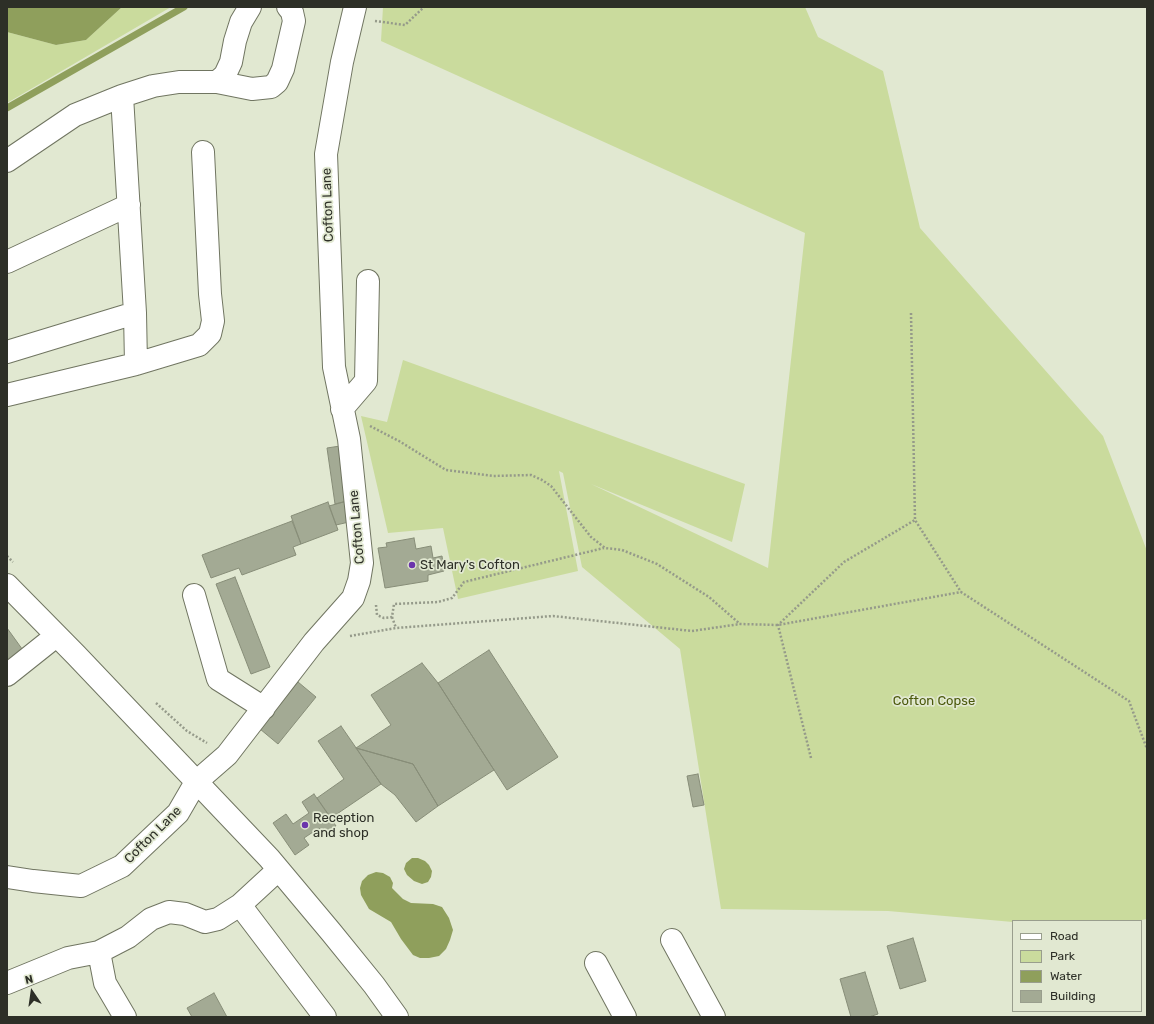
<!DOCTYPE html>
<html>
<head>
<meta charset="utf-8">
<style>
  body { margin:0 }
  #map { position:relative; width:1154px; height:1024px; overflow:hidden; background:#e1e8d1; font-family:Rubik,sans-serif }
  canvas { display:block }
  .frame { position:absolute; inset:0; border:8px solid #2d2f27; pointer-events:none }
  .legend { position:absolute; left:1012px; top:920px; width:130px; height:92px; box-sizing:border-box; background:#e1e8d1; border:1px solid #999e8d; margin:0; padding:5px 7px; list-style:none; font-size:12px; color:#2d2f27 }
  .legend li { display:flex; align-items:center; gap:8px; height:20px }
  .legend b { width:20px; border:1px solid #999e8d }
  .north { position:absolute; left:12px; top:972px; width:40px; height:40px; -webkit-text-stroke:3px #e1e8d1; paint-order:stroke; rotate:347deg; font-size:11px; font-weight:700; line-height:16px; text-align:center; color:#2d2f27 }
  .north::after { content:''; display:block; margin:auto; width:14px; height:18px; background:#2d2f27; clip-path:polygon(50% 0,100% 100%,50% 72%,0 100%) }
</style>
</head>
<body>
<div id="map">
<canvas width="1154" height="1024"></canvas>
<div class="frame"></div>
<ul class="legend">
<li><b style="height:5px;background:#fff"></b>Road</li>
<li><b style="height:11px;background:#cadb9d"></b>Park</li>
<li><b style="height:11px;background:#8f9f5c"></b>Water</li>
<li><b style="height:11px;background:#a3aa94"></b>Building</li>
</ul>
<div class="north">N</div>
</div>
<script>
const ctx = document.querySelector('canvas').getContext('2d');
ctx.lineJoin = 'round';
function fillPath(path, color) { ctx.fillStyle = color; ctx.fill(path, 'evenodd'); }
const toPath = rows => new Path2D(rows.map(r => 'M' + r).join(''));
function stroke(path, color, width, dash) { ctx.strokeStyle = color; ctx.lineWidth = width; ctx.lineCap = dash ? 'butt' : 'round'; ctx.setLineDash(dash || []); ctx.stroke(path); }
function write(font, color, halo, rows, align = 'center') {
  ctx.font = font + ' Rubik,sans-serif'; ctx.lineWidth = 3.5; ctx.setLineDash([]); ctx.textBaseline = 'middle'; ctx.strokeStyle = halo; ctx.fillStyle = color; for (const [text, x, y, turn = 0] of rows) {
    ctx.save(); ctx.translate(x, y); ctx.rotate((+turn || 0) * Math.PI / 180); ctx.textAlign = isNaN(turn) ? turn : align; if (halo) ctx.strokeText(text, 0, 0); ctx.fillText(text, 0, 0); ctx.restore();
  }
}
fillPath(toPath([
  [122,7,171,7,7,103,7,32,56,45,86,40],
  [383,7,805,7,818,37,883,71,920,228,1103,436,1147,551,1147,919,1136,921,1013,921,1013,922,888,911,721,909,680,649,582,567,563,473,559,471,578,571,458,599,443,528,388,533,361,416,387,422,403,360,745,484,732,542,591,484,768,568,805,233,381,41]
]), '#cadb9d');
fillPath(toPath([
  [7,7,122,7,86,40,56,45,7,32],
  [412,858,418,858,425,861,429,865,432,871,431,877,428,882,422,884,414,881,407,875,404,869,406,863],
  [376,872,383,873,390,877,393,883,392,888,403,899,411,903,433,904,442,907,449,918,453,930,450,940,446,949,439,956,429,958,420,958,413,955,401,939,391,922,369,909,361,895,360,888,362,881,368,875]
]), '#8f9f5c');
stroke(toPath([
  [7,108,184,7]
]), '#8f9f5c', 7);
const building = toPath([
  [340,446,347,501,335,504,327,448,340,446],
  [347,501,349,522,336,525,329,506,347,501],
  [328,502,338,530,301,544,291,516,328,502],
  [292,521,301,544,293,547,296,555,242,575,239,568,211,578,202,555,292,521],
  [414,538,416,549,431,546,433,558,442,556,444,571,428,575,428,581,385,588,378,548,387,547,386,543,414,538],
  [235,577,270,667,251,674,216,584,235,577],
  [7,628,25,653,7,666,7,628],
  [489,650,558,757,507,790,438,683,489,650],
  [422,663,438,683,494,770,438,806,413,764,356,748,391,725,371,695,422,663],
  [298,682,316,697,278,744,260,729,298,682],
  [341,726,381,784,331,818,317,798,344,779,318,741,341,726],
  [356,748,413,764,438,806,416,822,395,795,381,784,356,748],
  [698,774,704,805,693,807,687,776,698,774],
  [314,794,336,826,324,834,319,828,304,838,309,845,295,855,273,823,286,814,293,824,309,813,302,802,314,794],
  [913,938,926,981,900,989,887,946,913,938],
  [865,972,878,1014,869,1017,851,1017,840,979,865,972],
  [214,993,227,1017,192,1017,187,1008,214,993]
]);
fillPath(building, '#a3aa94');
stroke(building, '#878d78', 1);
const minor = toPath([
  [217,82,225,75,231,62,235,41,241,22,250,7],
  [122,96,153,86,179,82,217,82,252,89,271,87,277,82,283,69,294,21,292,12,288,7],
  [7,161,75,115,122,96,135,313,136,364,7,395],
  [7,262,129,205],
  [7,352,135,313],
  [136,364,199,345,210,334,213,321,210,294,203,152],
  [342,409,366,381,368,281],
  [7,585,76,655,269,858,331,932,374,985,397,1017],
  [194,595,218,679,264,708],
  [7,675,56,636],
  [7,877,33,881,81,886,122,866,178,813,196,782,227,755,314,642,353,598,359,581,362,563,349,439,334,367,326,154,342,62,355,7],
  [240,905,325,1017],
  [672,940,714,1017],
  [596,963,625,1017],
  [7,983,68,958,99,952],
  [125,1017,105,983,99,952,128,937,151,919,169,912,185,914,205,922,218,919,240,905,278,870]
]);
stroke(minor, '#707561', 24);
stroke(toPath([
  [375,21,405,25,424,7],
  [911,313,915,520,961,592],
  [370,426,399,441,446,470,493,476,531,475,542,480,551,486,591,537,605,548,622,550,657,564,709,597,740,624],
  [7,556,13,562],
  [376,605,377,615,384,618,392,617,394,604,438,602,452,598,464,582,604,548],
  [392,617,396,628],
  [350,636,396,628,553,616,692,631,740,624,778,625,961,592,1129,701,1147,749],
  [156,703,187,731,207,743],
  [811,758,778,625,844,562,915,520]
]), '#959a8a', 2.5, [2, 2]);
stroke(minor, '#fff', 22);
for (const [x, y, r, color] of [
  [412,565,4,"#6b35ac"],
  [305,825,4,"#6b35ac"]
]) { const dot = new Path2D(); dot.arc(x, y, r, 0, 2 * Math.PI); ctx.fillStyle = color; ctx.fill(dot); stroke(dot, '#e1e8d1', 1.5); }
write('13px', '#2d2f27', '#e1e8d1', [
  ["Cofton Lane",328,205,-92],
  ["Cofton Lane",357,527,-95],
  ["Cofton Lane",153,835,-45]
]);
write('13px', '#2d2f27', '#e1e8d1', [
  ["St Mary's Cofton",420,565],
  ["Reception",313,818],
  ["and shop",313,833]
], 'left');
write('13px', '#4b590c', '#e1e8d1', [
  ["Cofton Copse",934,701]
]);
</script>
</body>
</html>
